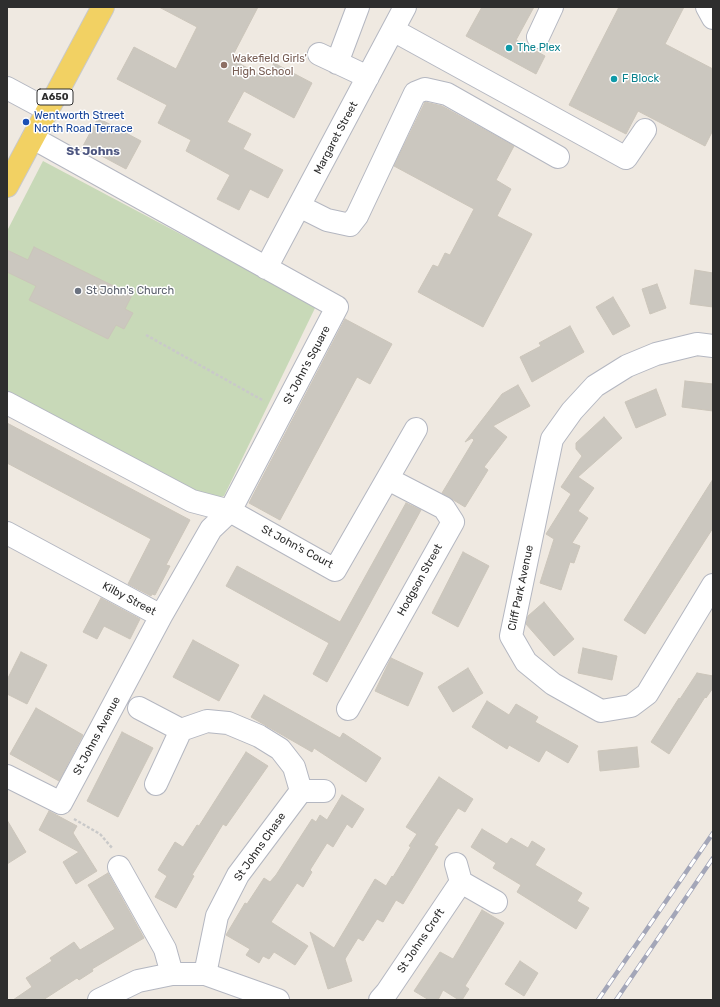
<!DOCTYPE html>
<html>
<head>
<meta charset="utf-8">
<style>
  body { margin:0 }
  #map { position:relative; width:720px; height:1007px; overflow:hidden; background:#efe9e1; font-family:Rubik,sans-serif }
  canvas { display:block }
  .frame { position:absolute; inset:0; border:8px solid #2e2e2e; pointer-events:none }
</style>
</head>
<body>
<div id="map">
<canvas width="720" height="1007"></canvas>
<div class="frame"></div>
</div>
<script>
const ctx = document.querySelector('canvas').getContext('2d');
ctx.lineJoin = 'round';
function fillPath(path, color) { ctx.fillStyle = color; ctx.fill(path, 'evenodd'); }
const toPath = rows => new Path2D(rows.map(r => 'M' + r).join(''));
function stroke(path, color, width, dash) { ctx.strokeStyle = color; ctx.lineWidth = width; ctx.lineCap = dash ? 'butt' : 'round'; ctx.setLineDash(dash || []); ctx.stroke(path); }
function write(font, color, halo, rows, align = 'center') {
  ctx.font = font + ' Rubik,sans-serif'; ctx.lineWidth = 3; ctx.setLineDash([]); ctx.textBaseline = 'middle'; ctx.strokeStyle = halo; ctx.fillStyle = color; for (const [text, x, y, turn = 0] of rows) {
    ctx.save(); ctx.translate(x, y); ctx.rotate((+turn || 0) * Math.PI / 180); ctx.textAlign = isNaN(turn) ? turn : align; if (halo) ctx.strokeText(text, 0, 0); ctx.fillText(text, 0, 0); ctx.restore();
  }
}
fillPath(toPath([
  [43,161,316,306,224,496,214,499,201,496,7,394,7,231]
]), '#c8d9b8');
const building = toPath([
  [159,7,258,7,231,59,266,78,274,63,312,83,294,118,244,91,227,122,251,134,243,149,283,170,268,198,250,189,239,210,217,199,230,175,186,151,191,140,158,123,167,105,117,79,134,47,176,69,197,27,159,7],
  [482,7,534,7,516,40,545,56,536,74,466,36,482,7],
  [619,7,684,7,665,44,713,69,713,130,705,146,638,111,626,134,569,105,619,7],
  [425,102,442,106,514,146,496,180,511,189,497,216,532,234,483,327,418,292,433,265,438,267,445,253,450,255,474,209,394,166,425,102],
  [98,118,141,141,126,169,83,146,98,118],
  [34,247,132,295,125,309,133,313,124,329,116,325,108,339,29,300,36,286,7,272,7,250,28,260,34,247],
  [695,270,713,273,713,307,690,304,695,270],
  [657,284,666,308,650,314,642,289,657,284],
  [613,297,630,326,613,335,596,307,613,297],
  [345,319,392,344,370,384,357,377,280,520,249,503,345,319],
  [570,326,584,352,532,382,520,357,541,346,539,343,570,326],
  [685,381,713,384,713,411,682,407,685,381],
  [518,385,530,406,493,426,507,437,484,467,488,470,465,507,442,493,474,440,472,438,465,442,502,394,518,385],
  [656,389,666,415,636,428,625,402,656,389],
  [604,417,622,438,578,477,594,488,578,511,588,518,572,543,580,546,574,563,570,562,561,590,540,583,554,539,546,534,571,494,561,487,582,456,576,449,576,443,604,417],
  [7,423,190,520,166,565,170,566,155,595,152,594,151,596,128,584,151,539,7,463,7,423],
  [713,479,713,528,645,634,624,620,713,479],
  [406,503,421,510,327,682,313,674,329,643,226,586,237,566,340,622,406,503],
  [463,552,489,566,458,627,432,613,463,552],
  [101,598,140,619,130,639,104,626,97,639,83,632,101,598],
  [544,602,574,639,554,656,526,624,528,616,544,602],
  [193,640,239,665,219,701,173,677,193,640],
  [583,648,617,656,612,680,578,673,583,648],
  [21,652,47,665,27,704,7,694,7,680,21,652],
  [391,658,423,673,408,706,375,691,391,658],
  [468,668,483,693,453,712,438,687,468,668],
  [697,673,713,676,713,688,706,698,705,697,669,754,651,742,679,698,680,699,697,673],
  [264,695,340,738,343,733,381,758,366,782,314,748,312,752,251,717,264,695],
  [487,701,509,715,516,704,538,717,535,722,578,746,568,763,546,750,539,762,509,745,507,749,472,727,487,701],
  [36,708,83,735,59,781,10,754,36,708],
  [122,732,153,748,118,817,87,801,122,732],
  [637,747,639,767,600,771,598,751,637,747],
  [246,752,268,766,226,826,223,824,192,875,194,876,176,908,155,897,167,876,158,870,175,842,183,847,197,825,199,826,246,752],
  [439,777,473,799,465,812,458,808,434,845,438,847,403,904,396,900,383,922,377,919,363,941,358,938,345,959,352,981,328,989,310,932,334,948,375,879,386,886,392,876,393,877,411,847,409,846,417,834,406,827,439,777],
  [342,795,364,809,352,828,347,824,333,847,327,843,310,870,312,872,303,887,297,883,271,922,308,946,295,965,274,952,269,959,263,956,259,963,246,955,250,949,226,935,245,903,247,904,264,878,270,882,276,875,312,819,316,822,320,815,327,820,342,795],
  [49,811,77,826,73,833,97,871,76,884,63,862,79,852,39,830,49,811],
  [7,820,26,852,7,864,7,820],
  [482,829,507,844,511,838,528,848,532,841,545,849,535,865,582,893,577,901,589,908,576,929,517,892,521,885,493,868,496,863,471,847,482,829],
  [108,873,144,938,92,969,93,971,79,980,77,978,43,1000,13,1000,32,987,26,978,52,961,50,958,74,942,80,950,115,929,88,885,108,873],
  [482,910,504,923,465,986,469,989,462,1000,459,1000,443,990,438,1000,429,1000,414,991,440,952,453,959,482,910],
  [520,961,538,973,524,996,505,984,520,961]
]);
fillPath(building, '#cbc7bf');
stroke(building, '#cbc5ba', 1);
const minor = toPath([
  [707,7,713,18],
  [393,30,626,158,645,130],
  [538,37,552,7],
  [319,54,368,77],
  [337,63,358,7],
  [7,88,48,110],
  [299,206,327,220,350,225,357,216,415,93,425,89,447,94,558,157],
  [266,268,405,7],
  [713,346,697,344,656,354,627,366,595,386,572,411,552,439,511,636,526,662,553,684,601,711,631,706,647,694,713,585],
  [7,403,192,501,230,511,335,570,416,429],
  [7,533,161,616,211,529,230,511,337,307,33,138],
  [139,708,181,730,156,784],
  [348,709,453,522,444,508,388,479],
  [181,730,207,721,228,723,259,736,280,749,294,767,301,791,238,875,217,916,205,974],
  [7,776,61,803,161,616],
  [301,791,324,791],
  [456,864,461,882,496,902],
  [119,867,165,949,172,974],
  [99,1000,138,981,172,974,205,974,278,1000],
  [380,1000,387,992,461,882]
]);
const major = toPath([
  [7,186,103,7]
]);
stroke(minor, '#b4b7c1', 24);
stroke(major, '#c9c9c9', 24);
stroke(toPath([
  [146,335,264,401],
  [74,819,100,834,113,849]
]), '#c9c9c9', 2.5, [3, 2]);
stroke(minor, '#fff', 22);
stroke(major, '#f2d163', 22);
const rail = toPath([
  [598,1000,713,833],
  [616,1000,713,858]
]);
stroke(rail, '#a3a6b8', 4.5);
stroke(rail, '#fff', 3, [9]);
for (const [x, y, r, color] of [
  [509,48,4,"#0f9aa8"],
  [224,65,4,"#8d6e63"],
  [614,79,4,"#0f9aa8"],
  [26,122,4,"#1a4fb4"],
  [78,291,4,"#6b7280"]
]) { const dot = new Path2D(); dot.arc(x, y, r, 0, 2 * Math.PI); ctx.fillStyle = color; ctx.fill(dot); stroke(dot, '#fff', 1.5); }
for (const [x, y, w] of [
  [55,97,36]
]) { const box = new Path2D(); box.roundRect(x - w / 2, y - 8, w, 16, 3); ctx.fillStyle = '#fff'; ctx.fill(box); stroke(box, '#2e2e2e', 1); }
write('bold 10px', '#2e2e2e', null, [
  ["A650",55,97]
]);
write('11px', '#0d838f', '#fff', [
  ["The Plex",517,48],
  ["F Block",622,79]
], 'left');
write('11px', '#785e54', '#fff', [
  ["Wakefield Girls'",232,59],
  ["High School",232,72]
], 'left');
write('11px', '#164399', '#fff', [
  ["Wentworth Street",34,116],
  ["North Road Terrace",34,129]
], 'left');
write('11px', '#2e2e2e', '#fff', [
  ["Margaret Street",336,138,-62],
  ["St John's Square",307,365,-62],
  ["St John's Court",297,547,28],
  ["Hodgson Street",420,580,-61],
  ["Cliff Park Avenue",521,588,-78],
  ["Kilby Street",129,599,28],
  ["St Johns Avenue",97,736,-62],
  ["St Johns Chase",260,847,-55],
  ["St Johns Croft",421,941,-56]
]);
write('11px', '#5b616d', '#fff', [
  ["St John's Church",86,291]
], 'left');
write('bold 12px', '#4d5680', '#fff', [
  ["St Johns",93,152]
]);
</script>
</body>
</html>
